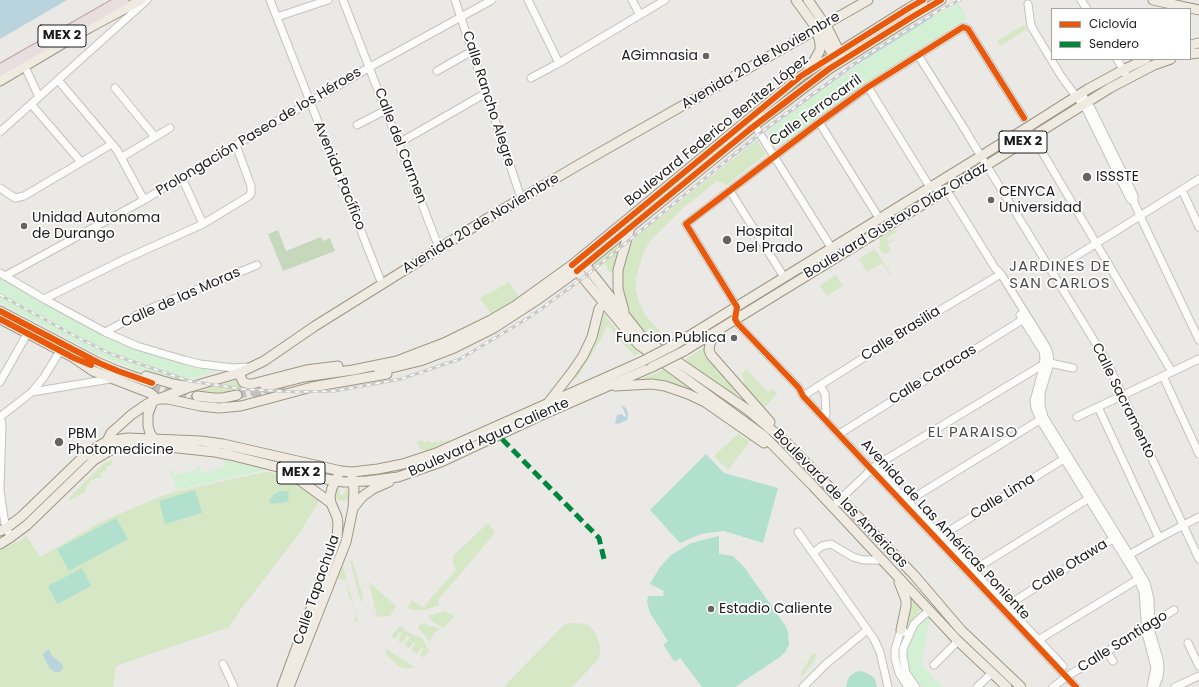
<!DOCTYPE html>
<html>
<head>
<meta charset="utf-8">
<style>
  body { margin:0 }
  #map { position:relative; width:1199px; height:687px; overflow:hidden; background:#eae9e5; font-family:Poppins,sans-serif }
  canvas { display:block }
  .legend { position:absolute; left:1051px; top:8px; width:140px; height:52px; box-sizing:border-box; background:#fff; border:1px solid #a4a4a4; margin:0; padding:5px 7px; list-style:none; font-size:12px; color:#1c1c1c }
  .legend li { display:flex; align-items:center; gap:8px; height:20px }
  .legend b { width:20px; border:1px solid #a4a4a4 }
</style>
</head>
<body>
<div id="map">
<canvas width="1199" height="687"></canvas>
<ul class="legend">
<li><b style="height:5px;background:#e8590c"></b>Ciclovía</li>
<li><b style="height:5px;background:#00873e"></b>Sendero</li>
</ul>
</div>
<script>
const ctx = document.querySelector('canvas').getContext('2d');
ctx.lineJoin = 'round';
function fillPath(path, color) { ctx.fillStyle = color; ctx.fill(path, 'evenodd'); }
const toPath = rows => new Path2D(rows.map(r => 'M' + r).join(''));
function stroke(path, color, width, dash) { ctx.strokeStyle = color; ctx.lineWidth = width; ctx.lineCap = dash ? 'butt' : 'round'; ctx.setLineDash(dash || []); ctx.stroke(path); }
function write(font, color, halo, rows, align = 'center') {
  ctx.font = font + ' Poppins,sans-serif'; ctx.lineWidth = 3.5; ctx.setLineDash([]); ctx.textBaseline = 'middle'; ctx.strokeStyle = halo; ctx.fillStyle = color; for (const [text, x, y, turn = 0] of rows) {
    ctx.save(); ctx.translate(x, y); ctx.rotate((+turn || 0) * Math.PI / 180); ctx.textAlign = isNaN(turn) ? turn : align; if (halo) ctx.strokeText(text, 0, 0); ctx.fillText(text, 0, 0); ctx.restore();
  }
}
fillPath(toPath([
  [1024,25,1027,29,1000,46,997,41],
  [757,140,766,154,727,185,717,181,683,208,650,241,643,254,636,278,636,291,640,305,647,317,666,338,658,343,647,335,628,314,623,300,620,273,628,249,637,236],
  [895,229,897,232,887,238,889,242,893,239,894,240,888,244,891,250,885,254,884,252,882,253,879,248,880,238],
  [625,238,616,260,614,272,610,272,607,270,607,267,604,263,595,271,592,267,595,264,595,262],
  [875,249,891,274,890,275,882,263,867,272,859,259],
  [836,275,843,286,827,296,820,285],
  [509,282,519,297,491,314,480,298],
  [604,313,618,332,640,353,634,356,607,325,601,339,577,378,571,381,586,358,593,343,600,326],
  [705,347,707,357,738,394,735,397,683,361],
  [665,369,707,397,681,387,667,383,634,382],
  [746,369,768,392,772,389,777,394,764,408,743,384,744,381,742,374],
  [237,380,250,387,223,393,199,391],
  [738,434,750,441,728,470,714,456],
  [449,439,450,440,426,451,420,448,416,442,423,440,424,443,429,441,431,443,436,441,437,443,442,440,444,442],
  [112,460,113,464,106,467,107,470,100,473,102,478,97,478,91,480,87,485,85,492,71,500,68,499,104,463],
  [265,472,273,473,287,480,309,493,319,501,299,534,241,609,229,627,116,666,113,687,0,687,0,550,23,539,26,535,40,557,99,523,154,499,174,492],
  [338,488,339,488,340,495,345,494,345,488,348,489,349,496,346,500,341,501,337,499,335,494],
  [488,523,495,533,438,600,439,605,425,610,415,610,407,608,412,600,424,608,430,599,456,570,453,563,453,556],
  [352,560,363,597,362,602,359,596,350,561],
  [343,566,347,581,358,622,354,621,356,615,352,602,349,597,347,581,338,578],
  [369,582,396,606,390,616,377,617],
  [910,598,913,598,922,608,913,619,901,642,908,616],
  [445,611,454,616,444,628,434,623,428,616],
  [423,623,432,627,434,626,439,629,436,632,434,631,434,635,431,637,432,638,430,642,426,638,426,636,419,629,419,625],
  [571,623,579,623,588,625,594,631,598,639,600,647,600,654,597,661,572,687,505,687,507,683,564,625],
  [398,627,403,627,405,631,423,639,429,651,424,658,420,655,424,648,422,647,417,654,411,650,416,643,414,642,409,648,404,645,410,637,407,636,402,643,398,641,402,633,400,632,395,639,391,637],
  [385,648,415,668,403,668,397,665,386,654],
  [812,654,816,654,814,661,801,678,802,672]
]), '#d6e7c5');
fillPath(toPath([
  [278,230,286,251,321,237,323,241,330,238,335,251,283,271,268,234]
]), '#c5d8bb');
fillPath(toPath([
  [959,3,967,18,866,84,783,144,777,146,775,144,767,131,855,67,937,14],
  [0,278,100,332,141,351,196,367,217,371,183,381,142,370,138,371,93,352,0,303],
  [223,460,269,469,177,490,169,470,172,469,174,476,197,469,196,466,199,466,202,474,225,467],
  [929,616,933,620,929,623,921,664,942,687,921,687,909,669,907,657,908,646,919,623,924,618]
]), '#d3f0d4');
fillPath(toPath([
  [706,454,724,473,778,488,763,543,724,531,701,534,680,543,650,510],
  [195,490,202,513,165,524,159,501],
  [280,491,286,491,288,492,289,496,288,500,286,502,272,504,270,503,269,501,274,494],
  [116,518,128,539,69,571,57,549],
  [719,536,719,554,733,556,744,567,785,625,788,632,789,645,785,652,780,657,735,687,702,687,680,658,676,661,674,661,664,646,664,644,668,641,650,613,647,601,648,596,663,596,664,591,650,584,660,567,671,555,691,543],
  [82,568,91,586,57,604,48,586],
  [862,671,872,676,875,679,877,687,846,687,848,679,850,676,856,672]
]), '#b2e0ce');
fillPath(toPath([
  [0,0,67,0,0,39],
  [621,405,626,408,628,413,627,420,618,424,615,423,617,415,621,414,625,417,626,415],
  [49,649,52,656,60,662,63,666,62,669,60,672,55,672,50,669,45,659,43,654]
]), '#bad4dd');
stroke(toPath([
  [762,133,855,65,933,16],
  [720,167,758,137]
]), '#bad4dd', 1.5);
stroke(toPath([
  [151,388,196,400],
  [237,395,260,389],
  [253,397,285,388]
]), '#c1c0bd', 9, [9, 4.5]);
const minor = toPath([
  [270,0,382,284],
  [343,0,439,248],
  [455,0,521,198],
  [528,0,559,63],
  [632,0,640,15],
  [1081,0,1087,9],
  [1028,4,1031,26,1061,76,1087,111,1130,199,1134,202],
  [277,17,328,0],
  [918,55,967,133],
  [1117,59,1128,78],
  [25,67,39,97],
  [437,71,472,51],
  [531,78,559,63,665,0],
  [58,80,117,150,144,200],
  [868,87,928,184,949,194,951,197,995,268,1001,274,1047,348,1049,354,1050,363,1041,393,1041,406,1044,417,1129,554,1146,583,1150,599,1151,632,1159,659,1160,668,1159,677,1155,687],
  [115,88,155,137],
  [1081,93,1091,108,1128,183,1134,196,1134,202,1140,216,1199,340],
  [31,104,81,162],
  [1024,118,968,29,963,27,868,87,817,124,686,224,737,307,735,319,738,324,799,388,803,396,871,469,1076,687],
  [752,121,834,252],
  [819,122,879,218],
  [357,125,386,110],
  [0,132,147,0],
  [1031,133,1172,372],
  [968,135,1106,360,1199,559],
  [399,143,486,93],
  [122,157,170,128],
  [182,178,203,224],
  [0,188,15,198,24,196,112,144],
  [1182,190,1199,227],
  [730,191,784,277],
  [1052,271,1199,179],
  [0,273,44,299,105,332,137,346,184,360,200,364,234,368,246,367],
  [5,276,144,200,236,145,370,67,492,0],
  [44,299,123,260,203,224,249,196,251,193,251,186,236,145],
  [1020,315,1043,351,1044,357,1043,368,1034,401,1035,408,1040,420,1138,579,1143,592,1146,633,1155,668,1151,687],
  [105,332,147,310,257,265],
  [1163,376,1199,454],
  [0,382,27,334],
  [820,385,825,394,826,414],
  [32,392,110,379],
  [803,396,925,319,1001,274],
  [1098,407,1159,538],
  [0,417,2,424,0,490,4,518,6,528,11,537],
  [0,417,32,392,44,377,60,351],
  [1077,417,1199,359],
  [839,434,1027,317],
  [878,470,1063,666],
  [905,503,1043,418],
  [832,507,875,466,1044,364,1050,363,1073,368],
  [798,532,874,639,880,652,888,687],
  [938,538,1067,457],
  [813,553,822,546,831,544,853,557,863,560,882,560],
  [1127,556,1159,538,1199,517],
  [969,573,1091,497],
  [1003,608,1116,537],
  [905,632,901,630,895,649,895,658,899,673,908,687],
  [1035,642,1140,578],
  [1188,643,1199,666],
  [1107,652,1113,661],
  [223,664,234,687],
  [934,665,958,641],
  [803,687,826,664,867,630],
  [916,687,906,673,903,657,903,649,914,624,925,614,931,612],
  [977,687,992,673],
  [1053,687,1066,677,1174,610],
  [1175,687,1199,676]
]);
const major = toPath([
  [796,0,817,29,821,33,833,55,838,59],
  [808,0,828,29,839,51,839,56],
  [1153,0,1199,10],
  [1190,45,1199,43],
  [1190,54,1199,53],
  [808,68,814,61,820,50,820,43,817,31],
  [0,81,89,28,141,0],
  [582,261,643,338,748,410,787,443,914,575,961,630,1021,687],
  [574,267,638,344,764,436,813,486,958,641,1007,687],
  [0,311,99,363,118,371,152,383],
  [624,311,618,289,618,270,630,228],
  [0,319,78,360],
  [715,332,710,344,709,350,711,355,770,422],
  [676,344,1028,127,1088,89,1123,70,1146,59],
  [684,351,987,165,1110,88,1154,65,1171,59],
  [74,358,93,371,150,393,157,399,168,399,200,406,219,408,241,406,312,387,387,374],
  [379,371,420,361,454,348,494,328,537,300,577,271,755,125,829,69,912,17,941,0],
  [239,373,243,382,248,384,252,384,306,370,338,366],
  [146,376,173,384,184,386,188,385],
  [615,386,652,384,665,386,688,394,705,402,764,443],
  [265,387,304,377,353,370,397,361,444,343,491,320,515,306,572,265,801,76,909,8,923,0],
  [197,396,214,398,223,398,237,395],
  [153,401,148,414,148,426,150,433,154,439],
  [548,403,572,372,583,356,592,337,599,309,604,303,609,301],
  [109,451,107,441,111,433,131,415,147,404,161,398,187,388,239,373,264,361,315,326,488,218,580,164,868,0],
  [290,473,331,503],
  [353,508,363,496,373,489,389,482],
  [0,531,6,528,21,517,81,459,91,451,107,441,128,438,201,441,223,444,341,471,352,472,378,469,403,464,436,453,643,361],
  [0,544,11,537,27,525,94,460,109,451,121,447,169,447,215,452,230,455,326,479,344,482,367,481,398,477,441,462,542,415,652,367],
  [899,582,906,600,906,606,901,630],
  [282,687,337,538,338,524,337,517,331,503,330,496,332,488,338,476],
  [289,687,346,542,353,508,354,490,352,477]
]);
const highway = toPath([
  [0,70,123,0]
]);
stroke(minor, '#c3c2c1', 9);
stroke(major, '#9f9683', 11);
stroke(highway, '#bd9ea6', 13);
stroke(minor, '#fcfcfb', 7);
stroke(major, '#efebe3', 9);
stroke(highway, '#e8dedf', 11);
const rail = toPath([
  [0,295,75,336,111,354,189,381,242,389,295,392,335,391,401,379,460,359,530,317,583,278,764,130,862,58,936,12,960,0]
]);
stroke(rail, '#c9c9c8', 3);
stroke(rail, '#fff', 1.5, [4.5]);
const majorBridge = toPath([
  [643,361,676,344],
  [652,367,684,351]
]);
stroke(majorBridge, '#9f9683', 11, []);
stroke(majorBridge, '#efebe3', 9);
stroke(toPath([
  [502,439,599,538,604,559]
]), '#00873e', 5, [10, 5]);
stroke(toPath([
  [1024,118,968,29,963,27,868,87,817,124,686,224,737,307,735,319,738,324,799,388,803,396,871,469,1076,687],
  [572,265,801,76,909,8,923,0],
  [577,271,749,130,829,69,912,17,941,0],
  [0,311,99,363,118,371,152,383],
  [0,319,74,358,91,365]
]), '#e8590c', 6);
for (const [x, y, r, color] of [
  [706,56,4,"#646462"],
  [1087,177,5,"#646462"],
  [991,200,4,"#646462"],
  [24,226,4,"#646462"],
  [727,240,5,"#646462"],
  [734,338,4,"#646462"],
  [59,442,5,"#646462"],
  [711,609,4,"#646462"]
]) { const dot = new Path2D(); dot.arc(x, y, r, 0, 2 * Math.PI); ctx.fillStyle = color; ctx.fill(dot); stroke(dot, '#fff', 1.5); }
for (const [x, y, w] of [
  [62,36,48],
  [1023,142,48],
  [301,473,48]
]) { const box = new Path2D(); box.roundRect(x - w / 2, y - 11, w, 22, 3); ctx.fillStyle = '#fff'; ctx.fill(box); stroke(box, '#1c1c1c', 1); }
write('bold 13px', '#1c1c1c', null, [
  ["MEX 2",62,36],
  ["MEX 2",1023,142],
  ["MEX 2",301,473]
]);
write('14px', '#1c1c1c', '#fff', [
  ["AGimnasia",698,56,"right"],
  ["ISSSTE",1096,177],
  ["CENYCA",999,192],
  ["Universidad",999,208],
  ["Unidad Autonoma",32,218],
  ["de Durango",32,234],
  ["Hospital",736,232],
  ["Del Prado",736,248],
  ["Funcion Publica",726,338,"right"],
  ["PBM",68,434],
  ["Photomedicine",68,450],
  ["Estadio Caliente",719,609]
], 'left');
write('14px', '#1c1c1c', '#fff', [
  ["Avenida 20 de Noviembre",761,61,-30],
  ["Calle Rancho Alegre",488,99,72],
  ["Calle Ferrocarril",816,111,-36],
  ["Boulevard Federico Benítez López",717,131,-39],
  ["Prolongación Paseo de los Héroes",259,132,-31],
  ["Calle del Carmen",400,146,69],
  ["Avenida Pacífico",339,176,68],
  ["Boulevard Gustavo Díaz Ordaz",896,221,-31],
  ["Avenida 20 de Noviembre",481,224,-31],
  ["Calle de las Moras",181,298,-24],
  ["Calle Brasilia",901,334,-32],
  ["Calle Caracas",933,375,-32],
  ["Calle Sacramento",1123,401,64],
  ["Boulevard Agua Caliente",489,438,-24],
  ["Calle Lima",1003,497,-32],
  ["Boulevard de las Américas",840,499,46],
  ["Avenida de Las Américas Poniente",945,530,47],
  ["Calle Otawa",1070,566,-32],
  ["Calle Tapachula",317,590,-71],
  ["Calle Santiago",1123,642,-32]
]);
ctx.letterSpacing = '1px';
write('15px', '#4f4f4f', '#fff', [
  ["JARDINES DE",1060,267],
  ["SAN CARLOS",1060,284],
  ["EL PARAISO",973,433]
]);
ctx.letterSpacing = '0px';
</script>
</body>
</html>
